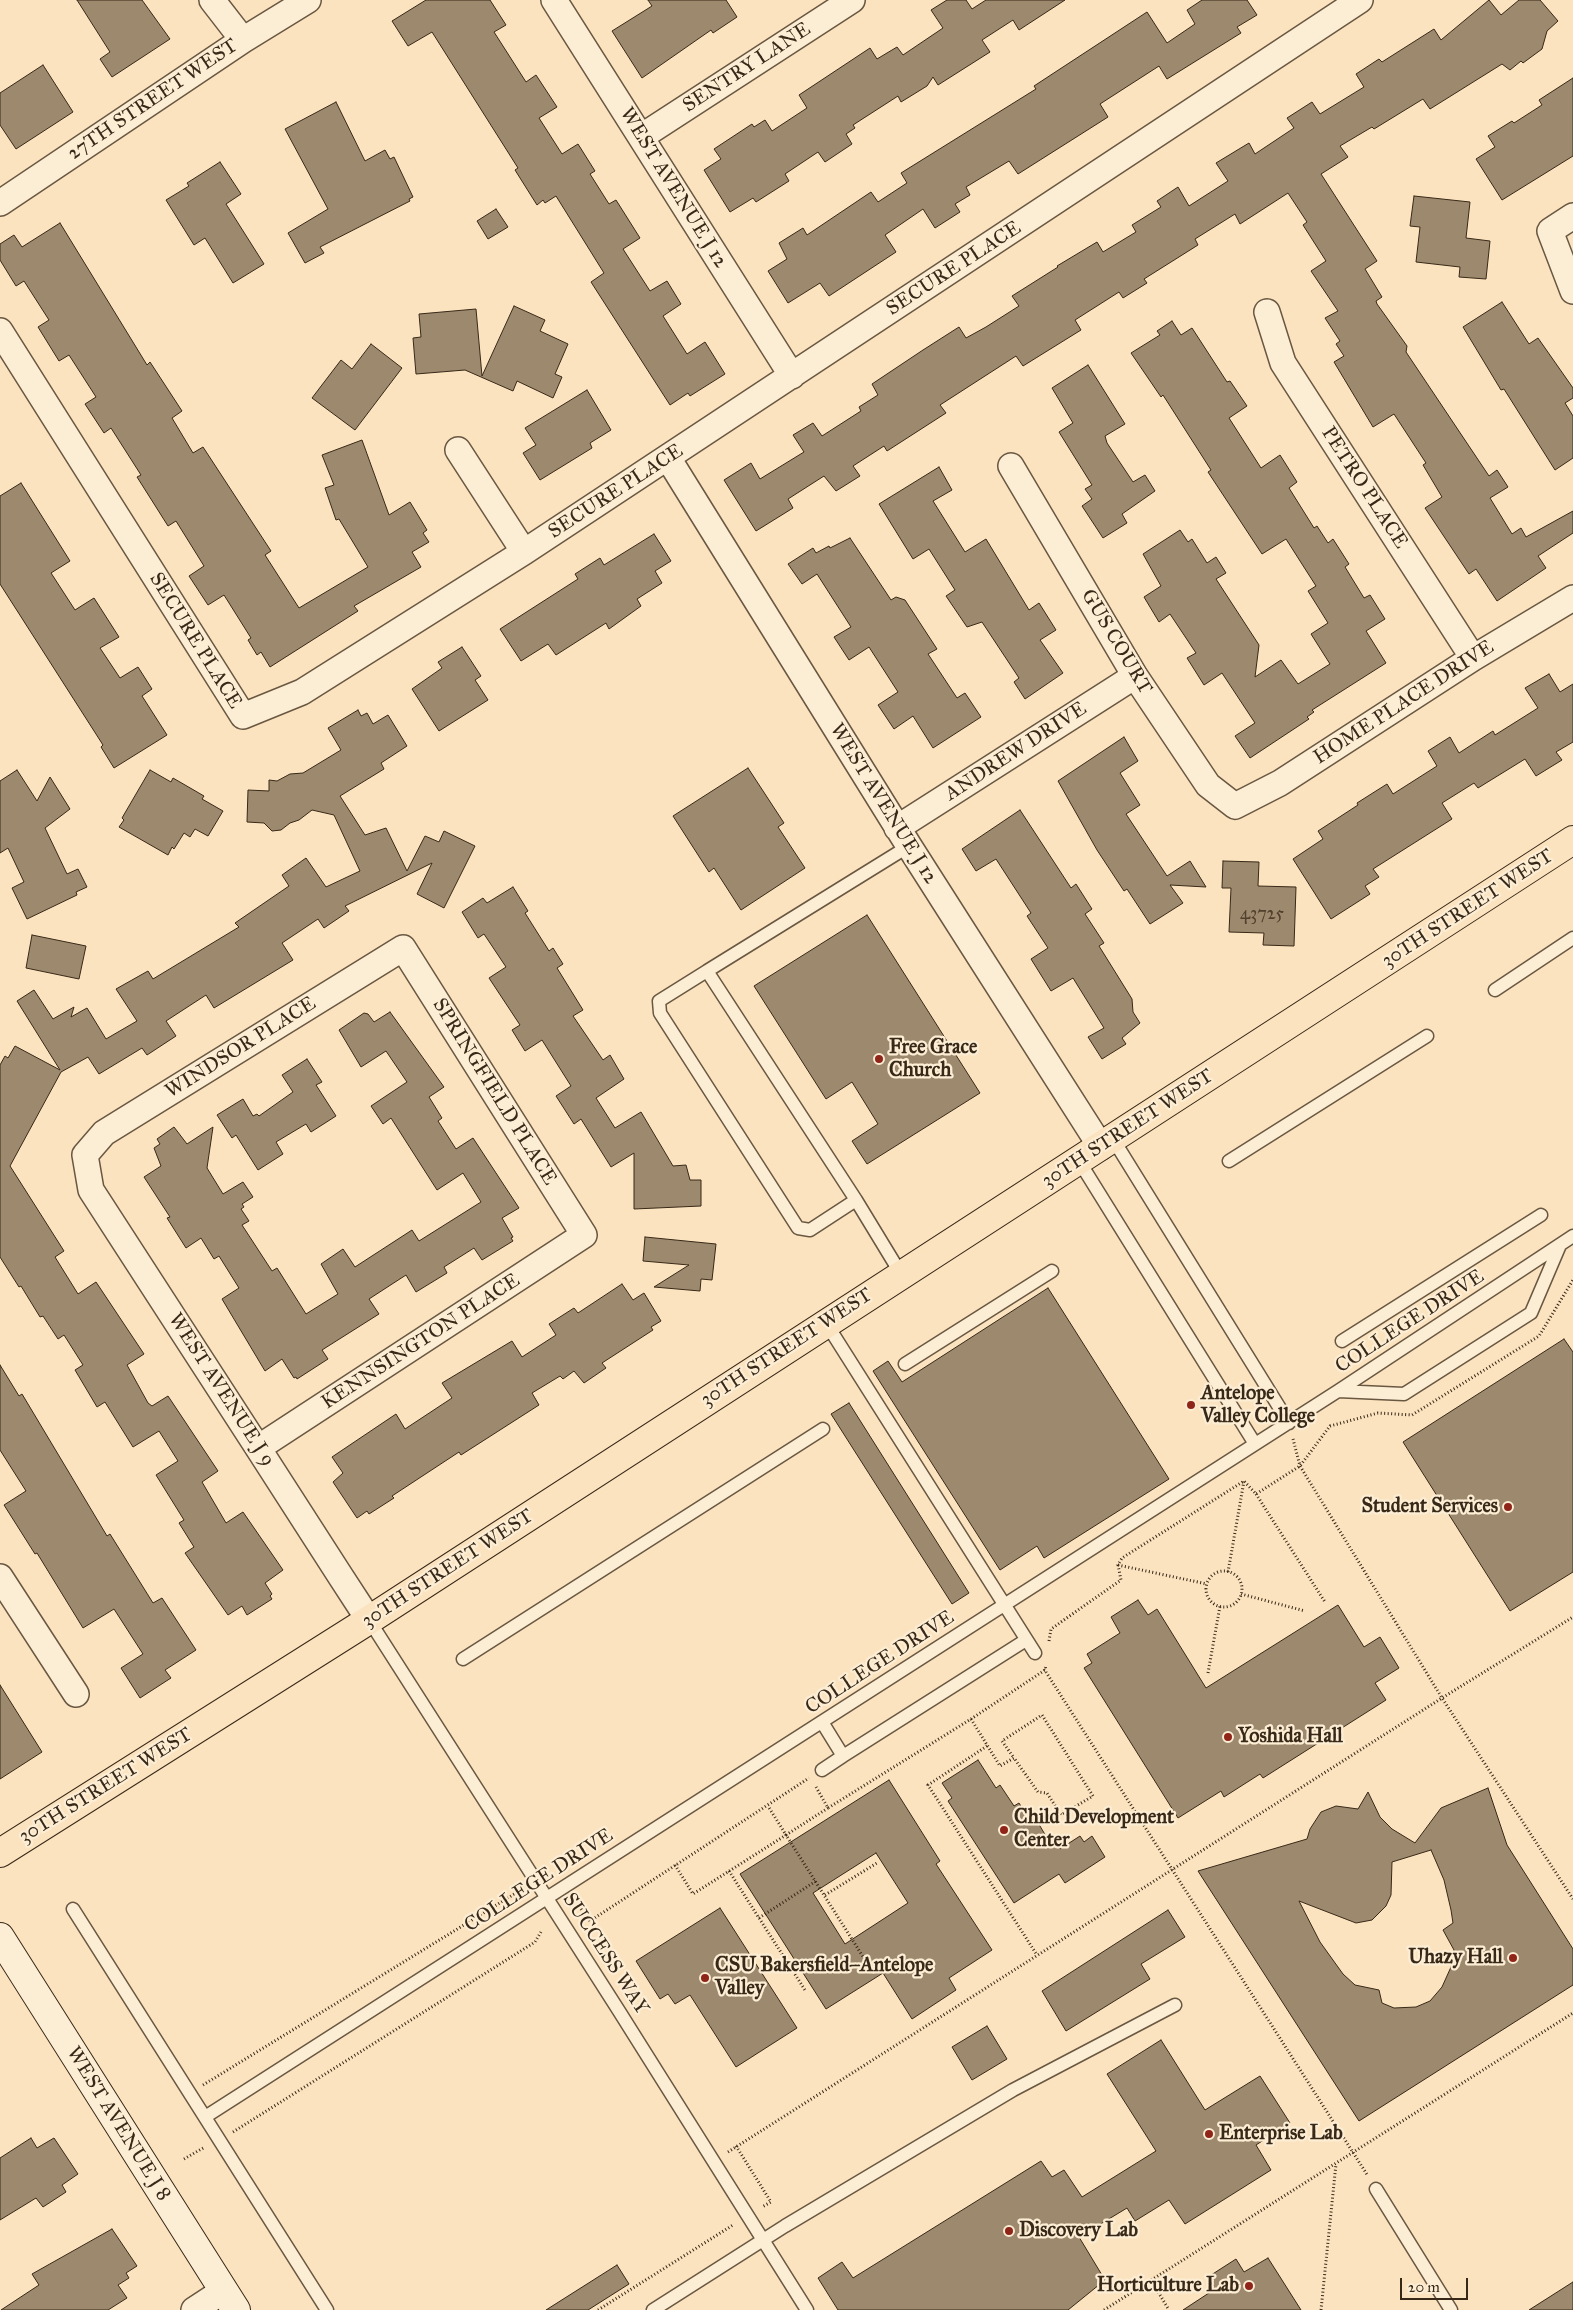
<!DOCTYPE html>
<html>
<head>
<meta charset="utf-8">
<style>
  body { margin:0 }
  #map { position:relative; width:1573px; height:2310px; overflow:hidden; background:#fbe3bf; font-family:"IM FELL Great Primer",serif }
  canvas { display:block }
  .scale { position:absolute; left:1400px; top:2278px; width:68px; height:22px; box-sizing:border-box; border:2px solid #382817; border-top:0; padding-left:6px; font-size:15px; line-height:18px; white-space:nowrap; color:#382817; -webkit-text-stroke:4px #fcedd5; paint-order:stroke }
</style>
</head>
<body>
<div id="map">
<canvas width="1573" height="2310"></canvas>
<div class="scale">20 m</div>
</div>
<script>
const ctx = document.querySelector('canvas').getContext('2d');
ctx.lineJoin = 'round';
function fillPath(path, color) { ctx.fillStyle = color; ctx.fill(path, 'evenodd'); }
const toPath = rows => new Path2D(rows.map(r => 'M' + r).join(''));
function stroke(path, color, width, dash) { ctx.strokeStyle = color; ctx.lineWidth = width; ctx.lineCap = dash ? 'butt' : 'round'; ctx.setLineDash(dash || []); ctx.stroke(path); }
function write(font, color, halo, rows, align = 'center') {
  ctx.font = font + ' "IM FELL Great Primer",serif'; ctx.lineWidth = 4.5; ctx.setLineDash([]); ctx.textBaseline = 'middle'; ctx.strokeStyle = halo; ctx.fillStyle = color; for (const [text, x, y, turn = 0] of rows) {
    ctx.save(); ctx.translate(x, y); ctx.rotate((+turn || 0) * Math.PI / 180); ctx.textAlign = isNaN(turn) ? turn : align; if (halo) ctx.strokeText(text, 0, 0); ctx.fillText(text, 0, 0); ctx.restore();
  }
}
const building = toPath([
  [77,0,142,0,170,39,112,77,100,59,110,52,77,0],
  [426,0,490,0,506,25,494,32,526,82,536,75,557,107,539,118,562,154,578,144,595,171,590,174,609,204,616,200,640,238,623,249,650,291,667,281,681,304,663,316,687,354,705,342,725,374,690,396,688,393,670,405,591,282,604,273,556,196,545,203,543,200,537,205,515,170,518,168,432,32,408,46,392,21,426,0],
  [648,0,726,0,737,17,713,33,711,30,642,78,612,31,652,6,648,0],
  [947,0,966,0,972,9,986,0,1065,0,1019,30,1013,20,982,40,990,52,938,85,933,77,927,86,901,102,898,96,853,125,855,128,846,134,852,144,825,162,818,152,785,174,789,181,756,202,753,198,730,212,704,170,721,159,714,149,752,124,754,127,765,120,772,131,807,108,799,95,870,48,877,59,897,47,903,55,943,28,931,10,947,0],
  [1202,0,1247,0,1257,15,1237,27,1241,33,1167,79,1159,66,1100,104,1108,117,1018,174,1009,161,966,187,970,195,955,204,960,212,935,228,923,209,885,235,896,252,829,296,820,283,788,303,768,271,787,259,779,243,803,228,807,235,871,192,878,202,907,183,901,173,1036,89,1034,86,1147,12,1167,43,1195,24,1187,10,1202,0],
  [1489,0,1501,15,1519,0,1540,0,1558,21,1547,31,1542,49,1523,63,1521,61,1510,70,1502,64,1430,109,1423,99,1374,129,1372,127,1340,146,1348,157,1321,174,1377,261,1365,269,1382,297,1376,301,1377,304,1407,346,1406,352,1489,476,1497,470,1508,487,1490,498,1512,534,1521,528,1526,537,1573,511,1573,533,1538,556,1546,568,1497,601,1476,569,1469,574,1425,508,1442,497,1423,465,1426,463,1394,414,1373,427,1334,362,1344,356,1336,344,1340,341,1325,318,1338,311,1311,271,1326,261,1303,225,1307,222,1288,193,1240,224,1235,214,1195,239,1198,245,1144,279,1147,283,1123,298,1119,292,1075,320,1081,330,1023,366,1016,356,940,405,946,413,887,451,884,446,853,466,860,476,836,491,824,476,788,499,793,508,756,531,724,480,751,463,760,479,804,452,793,435,813,423,822,436,861,411,859,407,878,395,872,384,923,350,959,327,966,338,986,327,1019,306,1012,296,1058,267,1057,266,1097,242,1103,252,1136,232,1132,225,1161,207,1157,201,1178,187,1189,206,1228,181,1216,163,1249,143,1255,154,1294,128,1287,118,1312,102,1320,114,1364,87,1356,74,1379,59,1382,62,1434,29,1441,40,1489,0],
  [43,65,73,112,16,149,0,125,0,93,43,65],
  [1573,78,1573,156,1502,200,1476,159,1495,147,1488,136,1512,121,1514,123,1542,105,1539,100,1573,78],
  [336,102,365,161,385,150,390,159,394,157,413,197,409,199,410,201,320,247,324,253,305,263,288,233,328,209,285,129,336,102],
  [220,162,241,194,226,204,264,264,233,283,205,238,194,245,166,200,189,186,187,183,220,162],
  [1414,196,1470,202,1466,238,1490,241,1486,279,1459,277,1460,267,1416,262,1420,227,1410,226,1414,196],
  [496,209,508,227,488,239,477,221,496,209],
  [60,223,147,365,150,362,182,411,172,418,193,453,203,447,271,551,265,555,299,608,368,567,339,519,336,520,325,488,334,485,322,455,362,440,389,515,410,502,427,530,423,533,429,542,412,552,421,567,354,606,358,611,270,667,261,652,257,655,248,640,251,638,224,595,208,605,189,576,204,566,176,521,168,526,137,477,141,475,111,428,104,433,85,404,96,397,69,355,59,361,38,327,49,320,24,281,16,286,0,260,0,244,14,235,22,247,60,223],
  [1502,302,1529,344,1538,338,1573,388,1573,398,1565,403,1573,416,1573,458,1555,470,1504,389,1501,390,1463,327,1502,302],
  [514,306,545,320,540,331,568,344,555,374,562,377,553,398,517,381,513,391,465,370,416,374,413,338,421,337,419,314,476,309,482,376,514,306],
  [1172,321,1181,335,1192,328,1227,382,1230,381,1247,406,1229,418,1261,468,1280,455,1297,482,1289,488,1314,528,1317,526,1328,543,1333,539,1349,564,1345,567,1364,598,1370,595,1385,619,1366,631,1386,663,1312,710,1314,712,1307,717,1309,719,1250,758,1235,736,1255,723,1222,673,1204,685,1187,658,1196,653,1170,614,1159,622,1144,597,1161,586,1143,554,1180,530,1188,542,1192,539,1207,563,1216,557,1226,573,1216,579,1259,645,1255,677,1281,660,1298,684,1330,664,1311,634,1328,623,1308,591,1316,586,1286,539,1262,554,1208,472,1211,470,1163,395,1161,397,1131,353,1160,335,1157,331,1172,321],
  [371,344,402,368,355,430,312,398,341,360,352,369,371,344],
  [1088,365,1125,424,1105,436,1107,443,1133,482,1145,475,1155,491,1122,514,1127,523,1103,538,1082,506,1092,499,1085,489,1092,485,1059,432,1073,423,1052,388,1088,365],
  [587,390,611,430,590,443,592,448,540,480,523,453,536,445,525,428,587,390],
  [939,467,952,490,933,501,965,552,986,539,1029,610,1039,603,1056,630,1040,640,1063,673,1025,699,1014,682,1019,678,982,622,967,627,946,596,955,590,929,549,913,559,879,504,939,467],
  [21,483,70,561,51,573,75,610,94,598,119,637,100,648,120,678,138,667,152,689,142,696,167,735,114,768,101,747,103,745,0,584,0,496,21,483],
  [654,534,671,561,655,571,662,583,637,599,641,606,609,629,606,623,556,655,548,644,521,661,500,629,578,579,575,574,600,558,604,565,654,534],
  [850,538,891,600,896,597,905,600,937,649,928,654,957,698,965,693,981,717,933,748,913,716,894,729,878,705,898,692,869,647,849,660,834,637,851,627,817,574,802,584,788,564,813,548,816,553,829,546,830,548,850,538],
  [462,647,481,676,475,680,488,700,439,731,412,689,442,668,438,662,462,647],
  [1549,674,1560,692,1573,684,1573,742,1556,752,1562,760,1536,776,1525,759,1478,788,1474,783,1442,803,1452,819,1373,869,1379,877,1365,886,1370,894,1331,919,1293,859,1323,839,1318,831,1358,805,1357,803,1387,784,1393,794,1437,766,1428,751,1450,737,1459,753,1493,731,1495,735,1538,708,1525,688,1549,674],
  [358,710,361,716,367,713,373,724,388,715,407,746,381,763,384,769,340,796,365,835,386,828,407,871,425,836,439,842,444,831,475,846,444,908,417,894,432,863,345,906,349,911,324,928,318,919,282,943,293,960,214,1008,206,995,166,1021,176,1036,147,1055,142,1048,99,1074,88,1057,61,1072,10,1166,64,1251,55,1257,78,1294,96,1282,144,1354,127,1365,148,1403,152,1406,168,1396,218,1471,202,1482,226,1523,243,1512,283,1570,265,1583,272,1594,270,1596,272,1599,247,1615,242,1606,228,1615,185,1553,194,1547,179,1523,184,1520,156,1475,178,1461,159,1431,133,1447,105,1402,97,1407,75,1370,83,1365,64,1335,58,1339,43,1316,40,1317,21,1286,19,1287,0,1257,0,1065,5,1056,8,1058,15,1046,60,1070,17,1001,34,990,53,1019,74,1007,71,1017,87,1008,106,1039,137,1021,116,989,148,971,153,979,239,927,235,923,289,886,282,875,306,858,326,887,360,871,334,815,312,810,299,820,290,823,281,830,272,831,264,823,247,822,248,790,269,791,269,780,277,781,290,774,303,773,341,750,328,728,358,710],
  [1124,737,1138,761,1120,773,1140,805,1126,814,1167,876,1190,861,1206,887,1170,885,1183,903,1150,924,1127,889,1124,891,1097,850,1058,781,1124,737],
  [748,768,784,823,778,827,805,868,741,910,714,868,709,872,673,816,748,768],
  [17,770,37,801,50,777,70,809,45,828,67,874,78,869,87,887,76,892,77,895,27,919,12,888,24,882,8,848,0,853,0,781,17,770],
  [150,770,171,782,173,778,204,796,202,799,223,811,208,836,195,829,190,837,184,833,174,849,172,847,168,855,119,827,124,820,122,818,150,770],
  [1020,810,1071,888,1076,884,1092,909,1085,914,1104,943,1099,946,1132,999,1133,1012,1140,1023,1122,1038,1126,1044,1102,1059,1088,1037,1104,1028,1073,978,1051,991,1031,959,1048,948,1027,916,1031,913,996,859,976,871,962,849,1020,810],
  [1223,861,1259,862,1258,886,1296,887,1294,946,1263,945,1264,933,1229,932,1231,888,1222,888,1223,861],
  [513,887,528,911,525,913,549,951,553,948,563,964,557,968,583,1010,573,1016,603,1060,610,1055,624,1079,596,1098,615,1128,641,1112,673,1166,686,1165,690,1180,701,1180,701,1206,634,1209,634,1153,611,1167,581,1119,574,1124,556,1096,571,1086,542,1040,525,1051,512,1030,520,1025,489,978,506,967,484,934,478,938,462,912,483,898,487,903,513,887],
  [867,915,980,1093,867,1164,852,1141,878,1124,852,1082,826,1099,754,986,867,915],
  [32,935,86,946,79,979,26,968,32,935],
  [390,1012,444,1087,429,1097,442,1118,438,1121,456,1149,473,1138,519,1208,502,1218,513,1237,511,1238,513,1241,482,1260,474,1248,444,1267,447,1273,416,1292,406,1275,369,1299,379,1314,322,1350,328,1359,297,1379,296,1377,294,1378,282,1359,265,1371,222,1299,239,1288,219,1256,214,1259,201,1238,186,1248,167,1218,170,1217,144,1177,161,1166,154,1148,160,1144,157,1139,174,1127,187,1144,213,1127,207,1168,223,1194,243,1182,253,1197,242,1204,244,1207,241,1209,249,1221,242,1225,272,1271,277,1268,306,1314,338,1294,321,1264,343,1249,355,1267,412,1230,419,1241,481,1202,463,1173,437,1190,391,1118,383,1124,371,1106,407,1082,386,1051,361,1067,339,1030,364,1013,368,1014,374,1022,390,1012],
  [307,1059,322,1082,316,1085,336,1116,311,1132,306,1124,276,1142,283,1154,258,1170,236,1135,232,1138,217,1115,243,1099,253,1116,257,1114,259,1116,293,1092,282,1075,307,1059],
  [645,1237,716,1244,712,1280,701,1279,700,1291,654,1287,689,1265,643,1261,645,1237],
  [622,1284,633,1300,644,1293,661,1321,651,1327,653,1330,602,1363,606,1368,584,1383,574,1371,563,1379,560,1376,532,1393,539,1405,461,1455,459,1452,392,1496,394,1498,369,1514,367,1511,357,1518,333,1482,343,1473,332,1457,396,1414,405,1429,452,1398,442,1383,512,1341,522,1357,556,1335,549,1324,574,1308,578,1313,622,1284],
  [1048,1288,1169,1479,1044,1558,1037,1546,1000,1570,873,1371,888,1361,902,1382,1048,1288],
  [1564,1339,1573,1352,1573,1572,1510,1611,1403,1442,1564,1339],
  [0,1365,19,1396,22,1394,107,1536,110,1534,153,1603,162,1598,196,1650,165,1670,171,1678,140,1698,121,1668,143,1654,114,1609,83,1628,37,1553,35,1554,4,1505,26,1491,0,1450,0,1365],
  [849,1403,969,1593,952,1604,831,1414,849,1403],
  [1138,1600,1148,1615,1157,1609,1206,1688,1338,1605,1364,1647,1380,1637,1399,1668,1375,1683,1386,1700,1263,1778,1260,1774,1224,1797,1221,1791,1178,1818,1084,1668,1092,1663,1087,1654,1120,1633,1111,1617,1138,1600],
  [0,1685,42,1752,0,1779,0,1685],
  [978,1760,996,1788,1000,1785,1014,1806,1019,1803,1032,1824,1037,1821,1050,1843,1055,1840,1060,1849,1080,1836,1084,1842,1092,1836,1105,1857,1065,1883,1059,1874,1014,1903,948,1801,952,1798,942,1783,978,1760],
  [889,1780,940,1861,936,1864,992,1950,949,1978,956,1990,912,2019,883,1973,826,2009,740,1874,889,1780],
  [876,1853,908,1903,845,1944,813,1893,876,1853],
  [1488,1788,1507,1845,1573,1949,1573,1985,1359,2121,1198,1871,1307,1839,1310,1829,1321,1812,1336,1806,1358,1809,1368,1792,1380,1817,1392,1829,1415,1843,1441,1808,1488,1788],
  [1431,1850,1444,1880,1451,1910,1453,1923,1443,1930,1454,1950,1451,1967,1442,1987,1430,2001,1416,2007,1394,2008,1382,2003,1379,1990,1355,1985,1343,1974,1320,1942,1299,1901,1356,1923,1372,1920,1386,1906,1391,1895,1392,1862,1431,1850],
  [720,1908,797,2028,736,2067,690,1995,675,2004,668,1994,660,1999,636,1961,720,1908],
  [1168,1910,1185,1937,1141,1964,1150,1979,1066,2031,1042,1991,1168,1910],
  [987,2026,1007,2059,972,2080,952,2047,987,2026],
  [1161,2040,1205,2110,1260,2076,1290,2123,1256,2145,1271,2170,1185,2224,1169,2200,1135,2221,1127,2208,1079,2237,1105,2280,1068,2310,838,2310,818,2278,842,2262,853,2278,1041,2161,1052,2177,1064,2170,1082,2197,1156,2151,1107,2074,1161,2040],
  [31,2138,37,2148,54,2138,78,2174,62,2185,66,2192,43,2207,36,2198,0,2220,0,2158,31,2138],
  [112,2229,137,2266,126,2273,129,2278,118,2285,127,2298,108,2310,1,2310,39,2285,32,2274,112,2229],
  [1268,2258,1301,2310,1183,2310,1215,2289,1208,2277,1236,2259,1244,2272,1268,2258],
  [617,2265,629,2284,588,2310,546,2310,617,2265],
  [1573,2282,1573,2310,1529,2310,1573,2282]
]);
fillPath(building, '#9d896e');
stroke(building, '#382817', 1);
const lane = toPath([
  [707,971,659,1001,660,1013,798,1228,810,1230,856,1200],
  [1495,990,1573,938],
  [1113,1139,1289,1423],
  [1079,1161,1255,1444],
  [1229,1161,1427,1036],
  [901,1274,856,1200,707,971,909,846],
  [826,1323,1035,1653],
  [1342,1341,1541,1215],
  [905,1364,1052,1271],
  [1338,1391,1404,1394,1531,1313,1560,1245],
  [369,1620,619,2011,807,2310],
  [463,1659,823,1429],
  [822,1722,843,1756,1026,1640],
  [822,1770,843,1756],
  [73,1909,327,2310],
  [205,2117,1338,1391,1573,1236],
  [1376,2189,1451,2310],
  [653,2310,785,2226,1013,2090,1175,2005]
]);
const street = toPath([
  [212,0,243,40],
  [554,0,792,376],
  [641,137,852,0],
  [0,203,243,40,308,0],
  [1573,216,1550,231,1573,291],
  [1267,312,1283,363,1473,658],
  [0,331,243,716,302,692,524,552,1360,0],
  [458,450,524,552],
  [668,458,909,846,1101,1147],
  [1011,466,1135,676,1208,785,1235,806,1280,783,1473,658,1573,598],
  [897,828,1135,676],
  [258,1448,584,1235,403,948,104,1133,85,1155,91,1190,258,1448,341,1577,369,1620],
  [0,1577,76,1694],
  [194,2310,223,2291]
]);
const secondary = toPath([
  [0,1937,236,2310]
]);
const primary = toPath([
  [0,1853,369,1620,1573,840]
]);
stroke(lane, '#695741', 15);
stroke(street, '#695741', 28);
stroke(secondary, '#382817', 30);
stroke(primary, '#382817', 30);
stroke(toPath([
  [1293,1439,1300,1466,1442,1698,1573,1899],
  [1256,1494,1325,1602],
  [1118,1565,1207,1584],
  '1206 1589a18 18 0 1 1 36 0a18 18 0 1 1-36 0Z',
  [1228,1572,1244,1481],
  [1241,1594,1305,1611],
  [1049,1641,1051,1629,1121,1580,1118,1565,1122,1558,1244,1481,1256,1494,1300,1466,1330,1426,1378,1413,1412,1415,1539,1336,1573,1280],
  [1044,1669,1368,2176],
  [1208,1673,1220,1606],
  [971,1719,1000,1766,1014,1758,1002,1741,1042,1715,1093,1796,1061,1815,1047,1793,1038,1792,1014,1758],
  [987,1746,928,1785,1037,1955],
  [816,1787,828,1808,971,1719,1045,1670,1046,1665],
  [828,1808,786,1835,867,1963],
  [675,1865,693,1894,786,1835,768,1806],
  [729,1871,805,1990],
  [825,1895,877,1863],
  [579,1906,590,1921,809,1778],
  [759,1918,816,1881],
  [203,2085,516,1893],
  [233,2132,535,1942,541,1932],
  [736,2146,771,2202,762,2207],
  [728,2152,1442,1698,1573,1617],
  [184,2159,205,2147],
  [1151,2280,1169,2310],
  [598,2310,733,2225],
  [1104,2310,1573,2013],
  [1321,2310,1336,2164]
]), '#382817', 3, [1, 2.5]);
stroke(lane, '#fcedd5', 12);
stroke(street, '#fcedd5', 25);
stroke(secondary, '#fcedd5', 28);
stroke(primary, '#fbe3bf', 28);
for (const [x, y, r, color] of [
  [879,1059,5,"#8f2418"],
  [1191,1405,5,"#8f2418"],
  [1508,1507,5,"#8f2418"],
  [1228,1737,5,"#8f2418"],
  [1004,1830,5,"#8f2418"],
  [1513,1958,5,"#8f2418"],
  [705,1978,5,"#8f2418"],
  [1209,2134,5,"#8f2418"],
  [1009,2231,5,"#8f2418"],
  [1249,2286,5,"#8f2418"]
]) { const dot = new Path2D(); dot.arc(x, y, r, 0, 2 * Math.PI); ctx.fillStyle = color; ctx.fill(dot); stroke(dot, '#fcedd5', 2); }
write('18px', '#51402d', null, [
  ["43725",1262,915]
]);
write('20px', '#382817', '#fcedd5', [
  ["SENTRY LANE",747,68,-33],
  ["27TH STREET WEST",153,100,-34],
  ["WEST AVENUE J 12",673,188,58],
  ["SECURE PLACE",954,269,-33],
  ["PETRO PLACE",1364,488,57],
  ["SECURE PLACE",616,492,-33],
  ["SECURE PLACE",195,641,58],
  ["GUS COURT",1116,642,59],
  ["HOME PLACE DRIVE",1404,703,-33],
  ["ANDREW DRIVE",1016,752,-33],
  ["WEST AVENUE J 12",883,804,58],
  ["30TH STREET WEST",1468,909,-33],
  ["WINDSOR PLACE",241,1048,-32],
  ["SPRINGFIELD PLACE",494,1092,58],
  ["30TH STREET WEST",1128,1129,-33],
  ["COLLEGE DRIVE",1410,1322,-33],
  ["KENNSINGTON PLACE",421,1342,-33],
  ["30TH STREET WEST",787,1348,-33],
  ["WEST AVENUE J 9",221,1390,57],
  ["30TH STREET WEST",448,1569,-33],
  ["COLLEGE DRIVE",880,1663,-33],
  ["30TH STREET WEST",106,1786,-32],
  ["COLLEGE DRIVE",539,1881,-33],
  ["SUCCESS WAY",605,1954,57],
  ["WEST AVENUE J 8",118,2124,58]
]);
write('bold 20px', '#382817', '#fcedd5', [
  ["Free Grace",889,1048],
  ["Church",889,1071],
  ["Antelope",1201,1394],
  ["Valley College",1201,1417],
  ["Student Services",1498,1507,"right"],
  ["Yoshida Hall",1238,1737],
  ["Child Development",1014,1818],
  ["Center",1014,1841],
  ["Uhazy Hall",1503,1958,"right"],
  ["CSU Bakersfield–Antelope",715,1966],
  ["Valley",715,1989],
  ["Enterprise Lab",1219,2134],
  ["Discovery Lab",1019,2231],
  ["Horticulture Lab",1239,2286,"right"]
], 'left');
</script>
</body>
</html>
